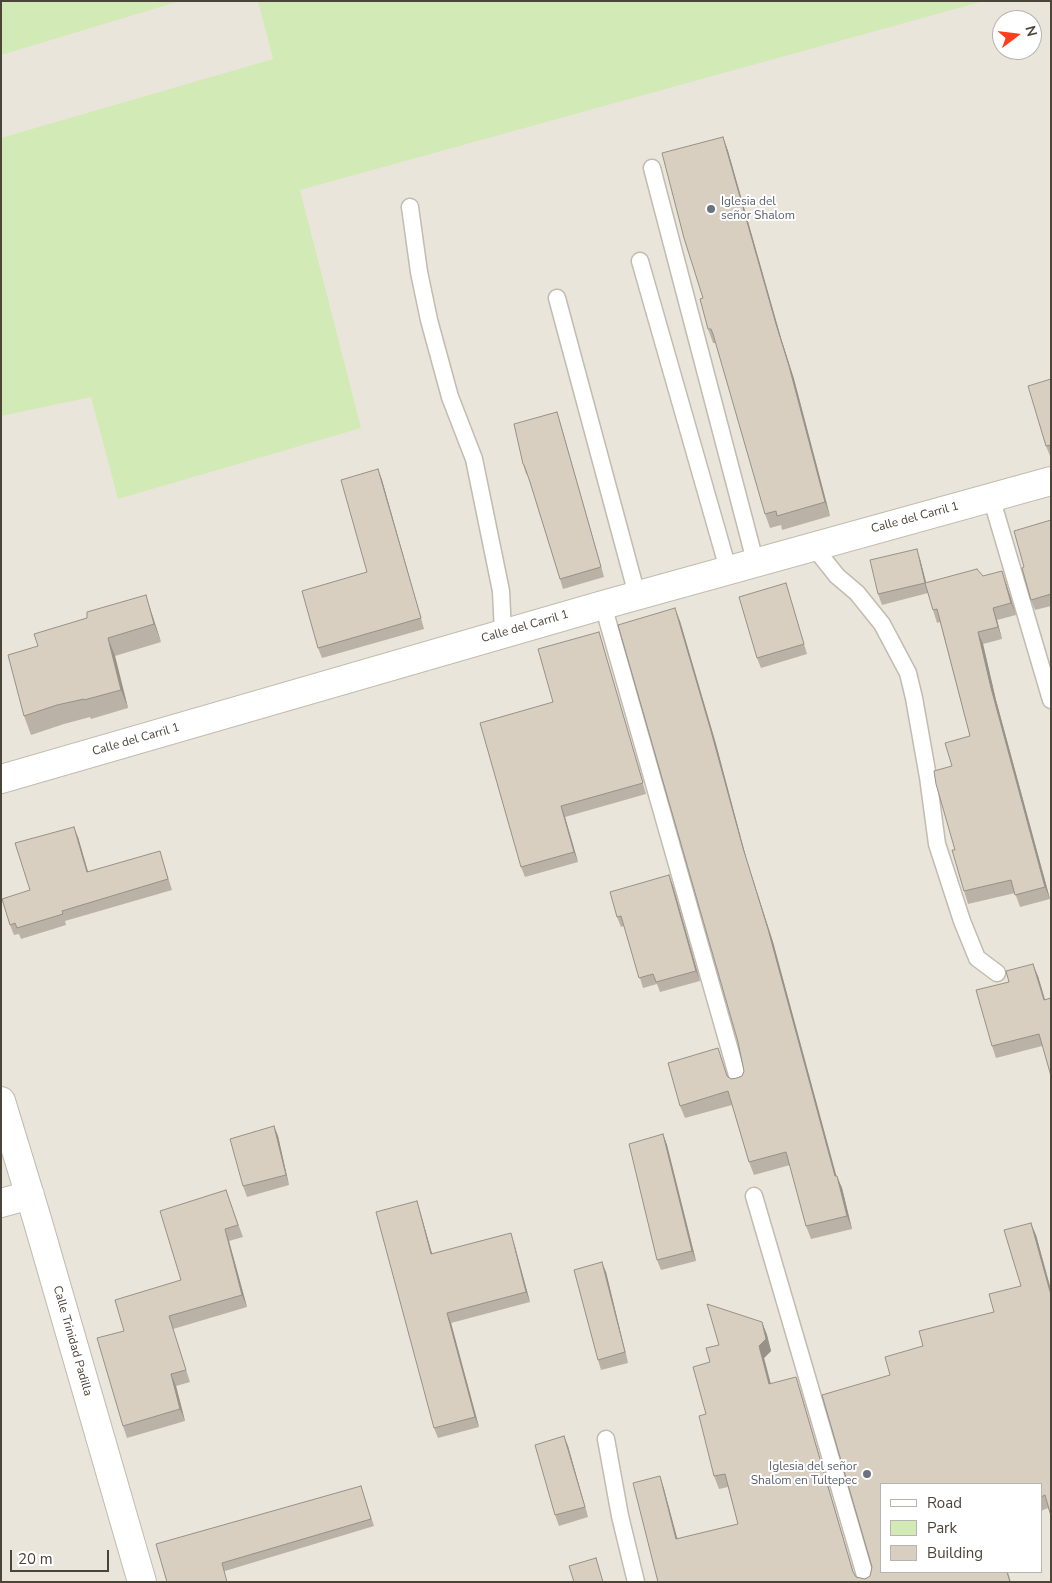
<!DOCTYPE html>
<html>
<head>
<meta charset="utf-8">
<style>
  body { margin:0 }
  #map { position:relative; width:1052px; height:1583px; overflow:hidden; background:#f6f3ec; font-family:"Nunito Sans",sans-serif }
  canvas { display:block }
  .frame { position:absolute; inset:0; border:2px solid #4b4439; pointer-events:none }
  .legend { position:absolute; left:880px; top:1483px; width:162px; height:90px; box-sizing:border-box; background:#fff; border:1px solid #b7b4b0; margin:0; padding:6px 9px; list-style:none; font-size:15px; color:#4b4439 }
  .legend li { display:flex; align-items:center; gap:10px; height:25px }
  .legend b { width:25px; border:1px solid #b7b4b0 }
  .north { position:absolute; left:992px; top:10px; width:50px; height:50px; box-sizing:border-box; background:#fff; border:1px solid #b7b4b0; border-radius:50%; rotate:75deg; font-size:14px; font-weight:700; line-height:20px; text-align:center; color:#4b4439 }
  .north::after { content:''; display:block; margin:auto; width:18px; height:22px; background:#fc3f1d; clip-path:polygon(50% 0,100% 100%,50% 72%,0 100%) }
  .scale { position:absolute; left:10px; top:1550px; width:99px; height:22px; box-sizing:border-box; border:2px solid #4b4439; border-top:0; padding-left:6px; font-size:15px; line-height:18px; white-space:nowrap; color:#4b4439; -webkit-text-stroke:4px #fff; paint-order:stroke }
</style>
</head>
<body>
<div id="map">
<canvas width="1052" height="1583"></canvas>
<div class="frame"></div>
<ul class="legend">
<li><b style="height:6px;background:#fff"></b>Road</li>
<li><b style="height:14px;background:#d2eab5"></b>Park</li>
<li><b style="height:14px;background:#d8cfc1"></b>Building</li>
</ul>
<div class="north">N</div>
<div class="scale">20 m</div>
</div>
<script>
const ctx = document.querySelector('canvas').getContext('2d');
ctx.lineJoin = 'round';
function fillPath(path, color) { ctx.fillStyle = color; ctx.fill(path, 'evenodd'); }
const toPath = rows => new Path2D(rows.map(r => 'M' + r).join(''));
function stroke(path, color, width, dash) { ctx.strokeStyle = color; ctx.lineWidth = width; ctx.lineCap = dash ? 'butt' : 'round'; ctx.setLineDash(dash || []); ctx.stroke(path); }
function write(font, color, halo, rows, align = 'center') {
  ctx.font = font + ' "Nunito Sans",sans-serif'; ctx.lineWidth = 4; ctx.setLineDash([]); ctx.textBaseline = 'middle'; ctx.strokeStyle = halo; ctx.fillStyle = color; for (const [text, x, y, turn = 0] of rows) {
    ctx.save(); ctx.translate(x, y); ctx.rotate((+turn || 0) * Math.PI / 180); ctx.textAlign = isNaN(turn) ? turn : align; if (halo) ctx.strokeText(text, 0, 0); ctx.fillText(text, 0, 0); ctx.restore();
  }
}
fillPath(toPath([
  [1,1,1051,1,1051,1582,1,1582],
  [1002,20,1032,20,1032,50,1002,50],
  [881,1484,1041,1484,1041,1572,881,1572]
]), '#eae5da');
fillPath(toPath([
  [1,1,180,1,1,55],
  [258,1,984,1,300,190,361,428,118,499,91,397,1,416,1,138,273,59]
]), '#d2eab5');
const lane = toPath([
  [652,168,755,561],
  [410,207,419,272,429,320,450,397,474,459,501,591,503,633],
  [640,261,728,569],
  [557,298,637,595],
  [991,497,1051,700],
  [813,546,837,576,857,593,882,624,908,673,914,698,928,777,937,844,962,921,977,958,997,973],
  [603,605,739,1082],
  [754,1196,867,1582],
  [606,1439,620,1516,636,1582]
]);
const street = toPath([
  [1,779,603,605,1051,481],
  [1,1101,37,1219,142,1582],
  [1,1203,30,1195]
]);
stroke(lane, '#c2bbae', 19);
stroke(street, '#c2bbae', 30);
stroke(lane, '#fff', 16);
stroke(street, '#fff', 28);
fillPath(toPath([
  [723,137,728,151,781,338,794,379,830,516,782,530,781,525,770,528,765,514,716,343,713,343,708,329,703,298],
  [1051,379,1051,456,1050,456,1046,446],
  [560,422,604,577,563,589,528,475,526,474,523,464],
  [378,469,382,480,424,629,322,658,318,648,367,572],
  [1051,520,1051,606,1035,610,1031,600,1024,567],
  [920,559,926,583,983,576,1006,583,1016,615,997,620,1002,639,983,644,996,700,1050,899,1020,907,1015,893,968,904,964,891,955,850,952,766,970,736,940,622,937,623,933,610,928,593,882,605,878,594],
  [789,593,807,654,761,668,757,658],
  [152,614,161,642,115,656,128,708,91,719,90,717,64,724,31,735,24,716,38,646],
  [680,621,716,744,747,861,773,942,836,1176,842,1188,852,1229,811,1239,806,1226,790,1165,754,1175,749,1162,732,1105,685,1118,680,1106,728,1076,731,1079,737,1078,742,1076,744,1071],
  [602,642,646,794,565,817,578,862,525,877,521,867,553,702],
  [78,837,88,872,163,861,172,890,65,921,66,925,21,939,19,934,14,935,10,925,30,890],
  [669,875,673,886,700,981,660,992,657,984,643,988,624,926,621,927,617,917],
  [1038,976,1045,999,1042,1046,996,1058,992,1046],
  [274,1126,278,1136,289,1185,247,1197,243,1186],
  [663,1134,667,1145,696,1261,661,1270,657,1260],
  [226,1190,243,1237,229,1241,247,1307,173,1329,190,1382,176,1386,185,1421,127,1438,123,1426,124,1331,181,1280],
  [417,1201,420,1211,432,1254,514,1243,530,1302,451,1323,479,1427,438,1438,434,1428],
  [1036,1235,1051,1290,1051,1516,1048,1508,1041,1511,1041,1484,881,1484,1008,1572,1011,1582,658,1582,660,1476,664,1489,677,1539,738,1524,728,1487,719,1489,714,1476,706,1414,710,1362,719,1345,762,1322,767,1335,771,1351,764,1358,771,1384,800,1390,854,1575,856,1577,865,1579,870,1576,872,1567,890,1375,923,1346,994,1312,1021,1286],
  [606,1272,628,1363,601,1370,598,1360],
  [564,1436,568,1446,588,1517,559,1526,555,1515],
  [361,1486,374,1526,225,1571,167,1582]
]), '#bab2a6');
fillPath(toPath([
  [723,137,728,151,781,338,794,379,830,516,825,502],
  [557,412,560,422,604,577,601,567],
  [378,469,382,480,424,629,421,618],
  [917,549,920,559,929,593,925,583],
  [1002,571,1006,583,1016,615,1011,603],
  [146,595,152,614,161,642,154,624],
  [675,608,680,621,716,744,747,861,773,942,840,1189,835,1176],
  [993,608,997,620,1002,639,998,627],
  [978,632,983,644,996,700,1050,899,1045,887,991,688],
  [108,638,115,656,128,708,121,690],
  [561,806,565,817,578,862,574,852],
  [74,827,78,837,91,882,87,872],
  [669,875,673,886,700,981,696,971],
  [1033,964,1038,976,1048,1011,1044,1000],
  [274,1126,278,1136,289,1185,286,1175],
  [663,1134,667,1145,696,1261,692,1251],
  [837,1176,842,1188,852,1229,847,1216],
  [417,1201,420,1211,435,1264,431,1254],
  [1031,1223,1036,1235,1051,1290,1051,1295],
  [225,1229,229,1241,247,1307,242,1295],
  [511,1233,514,1243,530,1302,526,1292],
  [602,1262,606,1272,628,1363,625,1352],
  [447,1313,451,1323,479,1427,475,1417],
  [762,1322,767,1335,771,1351,764,1358,774,1397,769,1384,759,1346],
  [171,1374,176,1386,185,1421,180,1409],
  [796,1377,800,1390,856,1582,853,1572],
  [564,1436,568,1446,588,1517,585,1507],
  [660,1476,664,1489,681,1552,676,1539]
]), '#979187');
const building = toPath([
  [723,137,776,324,789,366,825,502,777,516,776,511,765,514,713,334,711,329,708,329,700,299,703,298,684,238,662,153,723,137],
  [1051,379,1051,445,1046,446,1028,386,1051,379],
  [557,412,601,567,560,579,530,482,524,465,523,464,514,424,557,412],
  [378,469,421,618,318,648,302,591,367,572,341,480,378,469],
  [1051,520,1051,594,1031,600,1022,568,1024,567,1014,531,1051,520],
  [917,549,925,583,878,594,870,560,917,549],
  [977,569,983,576,1002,571,1011,603,993,608,998,627,978,632,991,688,1045,887,1015,895,1011,880,964,891,952,850,955,850,936,784,934,771,952,766,945,743,970,736,937,609,933,610,925,583,977,569],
  [786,583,804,644,757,658,739,597,786,583],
  [146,595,154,624,108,638,121,690,84,700,84,699,57,705,24,716,8,655,38,646,34,634,87,618,87,612,146,595],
  [675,608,711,731,743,848,768,929,835,1176,837,1176,847,1216,806,1226,786,1152,749,1162,728,1091,680,1106,668,1063,718,1048,727,1076,731,1079,737,1078,742,1076,744,1071,738,1042,618,625,675,608],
  [599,632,643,783,561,806,574,852,521,867,480,723,553,702,538,649,599,632],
  [74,827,87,872,160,851,168,879,62,911,63,914,17,928,15,923,10,925,2,899,30,890,15,843,74,827],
  [669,875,696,971,656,982,653,974,639,978,621,916,617,917,610,892,669,875],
  [1033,964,1044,1000,1051,998,1051,1076,1039,1034,992,1046,976,990,1009,982,1006,971,1033,964],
  [274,1126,286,1175,243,1186,230,1139,274,1126],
  [663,1134,692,1251,657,1260,629,1144,663,1134],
  [226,1190,238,1225,225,1229,242,1295,169,1316,186,1370,171,1374,180,1409,123,1426,97,1338,124,1331,115,1300,181,1280,160,1211,226,1190],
  [417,1201,431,1254,511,1233,526,1292,447,1313,475,1417,434,1428,376,1212,417,1201],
  [1031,1223,1051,1295,1051,1516,1045,1495,1041,1497,1041,1484,881,1484,881,1572,1007,1572,1010,1582,658,1582,633,1483,660,1476,676,1539,738,1524,725,1474,714,1476,699,1416,706,1414,693,1367,710,1362,706,1348,719,1345,707,1304,762,1322,766,1339,759,1346,769,1384,796,1377,853,1572,856,1577,865,1579,870,1576,872,1567,822,1395,890,1375,885,1357,923,1346,919,1331,994,1312,989,1294,1021,1286,1004,1230,1031,1223],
  [602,1262,625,1352,598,1360,574,1270,602,1262],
  [564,1436,585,1507,555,1515,535,1445,564,1436],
  [361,1486,371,1519,222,1563,227,1582,167,1582,156,1544,361,1486],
  [596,1558,603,1582,574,1582,569,1566,596,1558]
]);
fillPath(building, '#d8cfc1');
stroke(building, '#979187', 1);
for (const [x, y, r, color] of [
  [711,209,5,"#6b7280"],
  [867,1474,5,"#6b7280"]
]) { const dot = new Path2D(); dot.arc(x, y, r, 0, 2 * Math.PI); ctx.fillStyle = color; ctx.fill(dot); stroke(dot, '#fff', 2); }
write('12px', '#5b616d', '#fff', [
  ["Iglesia del",721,202],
  ["señor Shalom",721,216],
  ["Iglesia del señor",857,1467,"right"],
  ["Shalom en Tultepec",857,1481,"right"]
], 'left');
write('12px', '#4b4439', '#fff', [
  ["Calle del Carril 1",915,518,-15],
  ["Calle del Carril 1",525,627,-16],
  ["Calle del Carril 1",136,740,-16],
  ["Calle Trinidad Padilla",72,1341,74]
]);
</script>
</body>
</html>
